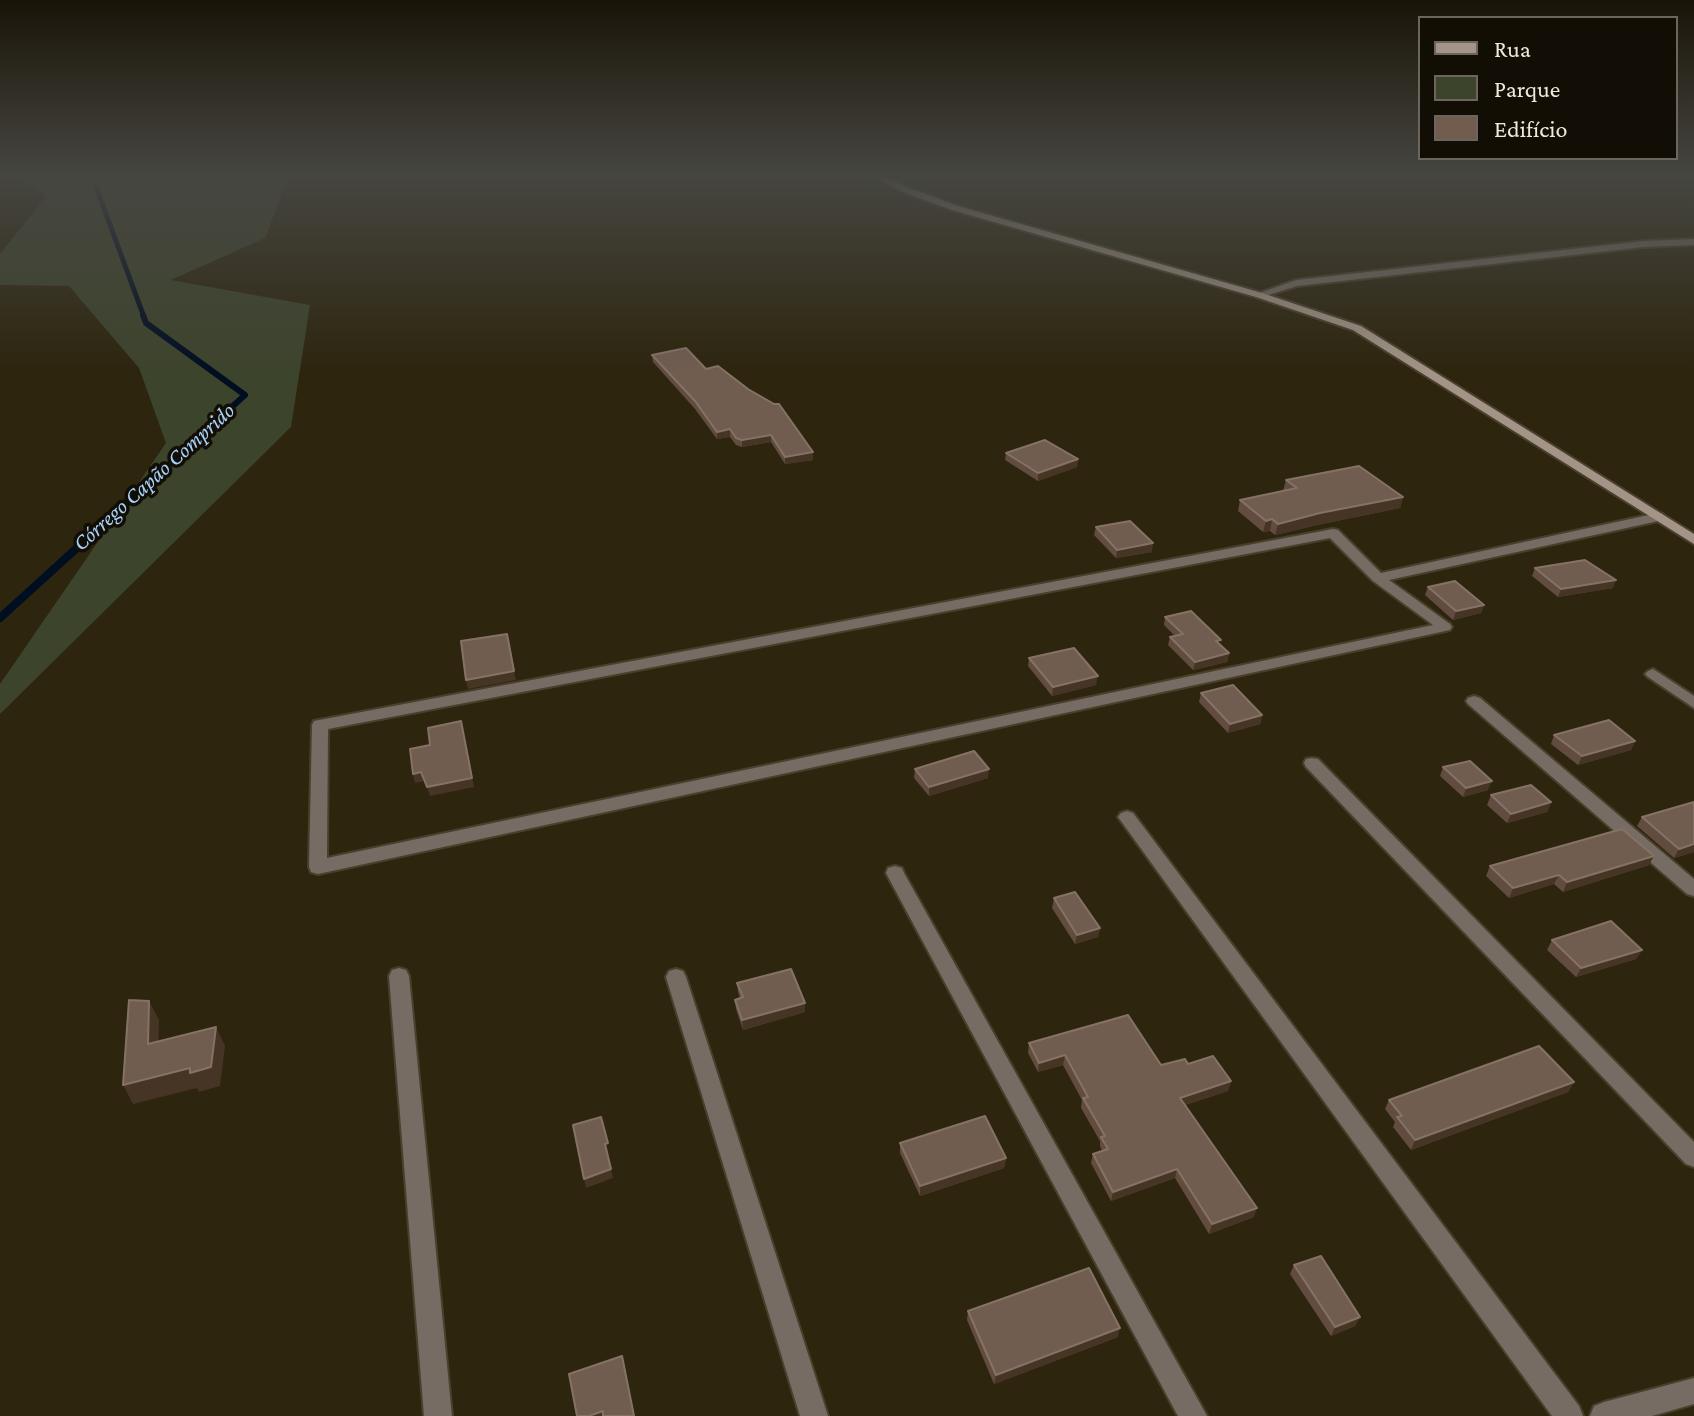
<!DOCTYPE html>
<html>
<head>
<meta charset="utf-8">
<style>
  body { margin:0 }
  #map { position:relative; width:1694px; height:1416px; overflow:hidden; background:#2d250e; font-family:"Crimson Pro",serif }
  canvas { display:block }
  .legend { position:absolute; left:1418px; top:16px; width:260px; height:144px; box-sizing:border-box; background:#120e05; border:2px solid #6a665b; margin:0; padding:10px 14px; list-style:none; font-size:24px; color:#eee9db }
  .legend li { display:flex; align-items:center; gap:16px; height:40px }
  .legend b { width:40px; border:2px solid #6a665b }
</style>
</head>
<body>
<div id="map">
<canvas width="1694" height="1416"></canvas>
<ul class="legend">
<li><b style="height:10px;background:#a39487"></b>Rua</li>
<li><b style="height:22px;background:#3d442c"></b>Parque</li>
<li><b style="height:22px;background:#715d50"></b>Edifício</li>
</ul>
</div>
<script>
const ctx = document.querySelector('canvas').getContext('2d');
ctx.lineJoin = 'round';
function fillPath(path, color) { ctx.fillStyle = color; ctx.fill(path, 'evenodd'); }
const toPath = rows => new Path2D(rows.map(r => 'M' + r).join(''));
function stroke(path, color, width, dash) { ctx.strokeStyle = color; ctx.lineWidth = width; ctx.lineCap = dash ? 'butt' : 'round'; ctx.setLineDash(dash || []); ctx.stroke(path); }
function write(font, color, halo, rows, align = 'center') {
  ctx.font = font + ' "Crimson Pro",serif'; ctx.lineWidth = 7; ctx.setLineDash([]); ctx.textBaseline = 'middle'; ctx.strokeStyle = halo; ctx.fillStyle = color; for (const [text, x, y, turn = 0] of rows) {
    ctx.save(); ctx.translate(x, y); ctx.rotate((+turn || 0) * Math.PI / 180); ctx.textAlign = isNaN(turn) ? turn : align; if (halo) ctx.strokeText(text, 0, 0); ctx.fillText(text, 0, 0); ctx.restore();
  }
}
fillPath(toPath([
  [14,176,289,176,265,238,171,280,310,305,291,427,0,714,0,684,166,443,139,368,69,286,0,285,0,254,46,196]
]), '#3d442c');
stroke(toPath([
  [92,176,144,317]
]), '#000e22', 5);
stroke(toPath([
  [132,498,245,395,146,323,143,315]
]), '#000e22', 6);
stroke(toPath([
  [0,618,134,496]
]), '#000e22', 8);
const street = toPath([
  [1694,239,1694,245,1644,247,1297,286,1259,298,1254,295,1296,280,1644,241,1694,239],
  [1658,513,1663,514,1663,520,1389,580,1450,624,1452,627,1450,630,318,874,311,872,309,867,312,725,314,721,1333,529,1338,530,1381,573,1658,513],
  [1330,538,1373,581,1433,625,327,858,328,729,1330,538],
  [1653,669,1694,696,1694,708,1648,677,1645,674,1648,671,1653,669],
  [1474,696,1480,698,1694,879,1694,896,1687,894,1468,704,1466,701,1468,698,1474,696],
  [1312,758,1318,759,1694,1142,1694,1167,1686,1164,1306,767,1304,763,1306,759,1312,758],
  [1127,811,1133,813,1579,1406,1583,1416,1552,1416,1121,821,1118,817,1121,813,1127,811],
  [895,866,902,868,904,873,1207,1416,1178,1416,886,873,888,868,895,866],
  [399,968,406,970,409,976,452,1416,424,1416,389,976,392,970,399,968],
  [676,969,683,971,686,977,828,1416,800,1416,666,977,669,971,676,969],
  [1694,1378,1694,1404,1652,1416,1590,1416,1594,1406,1604,1402,1694,1378]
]);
const secondary = toPath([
  [874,176,883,176,909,188,958,206,1262,293,1361,326,1694,534,1694,544,1353,330,1256,297,952,210,903,192,874,176]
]);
stroke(street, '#48402b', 4);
stroke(secondary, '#48402b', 4);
fillPath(street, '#766c64');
fillPath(secondary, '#a39487');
fillPath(toPath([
  [652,355,813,452,813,460,785,464,771,442,742,447,736,445,730,437,717,439,695,409,653,362],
  [1006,453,1078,459,1077,467,1038,481,1005,460],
  [1286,480,1403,497,1400,508,1317,525,1275,535,1270,531,1263,532,1238,511,1240,500,1283,491],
  [1096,527,1152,552,1116,558,1094,535],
  [1535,568,1613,588,1558,597,1532,576],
  [1428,587,1484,605,1481,613,1453,620,1425,595],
  [1165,617,1220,644,1229,653,1227,662,1193,670,1168,645,1170,637,1175,636,1164,625],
  [1029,658,1096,685,1052,696,1028,666],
  [1201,693,1262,715,1260,724,1228,733,1199,702],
  [1554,735,1635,741,1631,750,1578,765,1551,744],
  [1443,767,1488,790,1463,797,1440,776],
  [915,769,988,778,929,796,914,778],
  [1491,795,1551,802,1547,812,1507,823,1487,805],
  [1694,802,1694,852,1674,858,1637,826,1642,817],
  [1649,865,1563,892,1554,884,1509,898,1486,876,1490,866],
  [1054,898,1100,928,1098,937,1075,944,1052,908],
  [1552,940,1642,950,1636,959,1576,977,1547,950],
  [737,983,805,1003,805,1012,743,1030,736,1009,735,1000,740,998,738,992],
  [1029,1043,1161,1065,1188,1064,1231,1081,1228,1091,1185,1105,1254,1217,1209,1234,1175,1178,1111,1201,1091,1163,1093,1154,1102,1151,1100,1146,1100,1141,1081,1108,1082,1100,1063,1065,1038,1072,1028,1053],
  [1574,1082,1568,1092,1411,1150,1393,1127,1395,1122,1385,1109,1389,1100],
  [900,1143,1006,1158,1004,1168,920,1196,900,1153],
  [1294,1265,1360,1317,1355,1326,1331,1336,1290,1274],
  [968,1311,1118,1337,994,1384,967,1320]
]), '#624c3f');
fillPath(toPath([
  [730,429,730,437,717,439,717,432],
  [771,435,771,442,742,447,742,440],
  [813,452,813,460,785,464,785,457],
  [1078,459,1077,467,1038,481,1038,473],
  [1403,497,1400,508,1317,525,1275,535,1278,524,1320,513],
  [1272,519,1270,531,1263,532,1266,521],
  [1153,543,1152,552,1116,558,1117,550],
  [1616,580,1613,588,1558,597,1561,589],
  [1484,605,1481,613,1453,620,1456,611],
  [1229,653,1227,662,1193,670,1195,662],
  [514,671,516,680,468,689,466,680],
  [1098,676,1096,685,1052,696,1053,687],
  [1262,715,1260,724,1228,733,1230,724],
  [461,721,474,787,430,796,427,787],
  [1635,741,1631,750,1578,765,1582,756],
  [989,769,988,778,929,796,929,787],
  [421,772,424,781,415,783,413,774],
  [1492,781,1488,790,1463,797,1466,788],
  [1551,802,1547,812,1507,823,1511,814],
  [1694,844,1694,852,1674,858,1679,849],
  [1654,856,1649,865,1563,892,1567,882],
  [1559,875,1554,884,1509,898,1513,888],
  [1100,928,1098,937,1075,944,1077,935],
  [1642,950,1636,959,1576,977,1581,968],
  [149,1001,159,1020,158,1063,148,1044],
  [805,1003,805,1012,743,1030,742,1020],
  [216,1027,225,1046,220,1086,199,1092,197,1088,133,1104,123,1085,190,1068],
  [1065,1055,1063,1065,1038,1072,1039,1063],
  [1231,1081,1228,1091,1178,1107,1180,1098],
  [1574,1082,1568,1092,1411,1150,1415,1140],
  [1006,1158,1004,1168,920,1196,920,1186],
  [611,1169,613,1178,586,1188,584,1179],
  [1177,1169,1175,1178,1111,1201,1113,1192],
  [1257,1208,1254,1217,1209,1234,1212,1224],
  [1360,1317,1355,1326,1331,1336,1335,1327],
  [1120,1328,1118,1337,994,1384,996,1375],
  [603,1411,604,1416,589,1416]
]), '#463524');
const building = toPath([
  [686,348,706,369,718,366,748,389,774,404,779,404,813,452,785,457,771,435,742,440,736,438,730,429,717,432,695,401,652,355,686,348],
  [1045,440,1078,459,1038,473,1006,453,1045,440],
  [1359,466,1403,497,1320,513,1278,524,1272,519,1266,521,1240,500,1297,488,1286,480,1359,466],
  [1130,521,1153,543,1117,550,1096,527,1130,521],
  [1585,560,1616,580,1561,589,1535,568,1585,560],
  [1455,581,1484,605,1456,611,1428,587,1455,581],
  [1191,611,1221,640,1216,641,1229,653,1195,662,1170,637,1183,634,1165,617,1191,611],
  [507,634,514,671,466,680,461,641,507,634],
  [1074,648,1098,676,1053,687,1029,658,1074,648],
  [1233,685,1262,715,1230,724,1201,693,1233,685],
  [1609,720,1635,741,1582,756,1554,735,1609,720],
  [461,721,472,778,427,787,421,772,413,774,410,749,430,745,428,728,461,721],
  [974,751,989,769,929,787,915,769,974,751],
  [1470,761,1492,781,1466,788,1443,767,1470,761],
  [1531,785,1551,802,1511,814,1491,795,1531,785],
  [1694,802,1694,844,1679,849,1642,817,1694,802],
  [1622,829,1654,856,1567,882,1559,875,1513,888,1490,866,1622,829],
  [1075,892,1100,928,1077,935,1054,898,1075,892],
  [1611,921,1642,950,1581,968,1552,940,1611,921],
  [791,969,805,1003,742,1020,735,1000,743,997,737,983,791,969],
  [129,1000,149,1001,148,1044,216,1027,211,1067,190,1073,190,1068,123,1085,129,1000],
  [1128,1015,1161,1065,1185,1059,1188,1064,1213,1056,1231,1081,1180,1098,1257,1208,1212,1224,1177,1169,1113,1192,1093,1154,1108,1149,1101,1137,1105,1136,1083,1098,1088,1097,1065,1055,1039,1063,1029,1043,1128,1015],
  [1539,1046,1574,1082,1415,1140,1397,1117,1402,1116,1389,1100,1539,1046],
  [985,1116,1006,1158,920,1186,900,1143,985,1116],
  [601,1117,608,1143,605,1144,611,1169,584,1179,573,1125,601,1117],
  [1321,1256,1360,1317,1335,1327,1294,1265,1321,1256],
  [1089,1268,1120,1328,996,1375,968,1311,1089,1268],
  [622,1356,634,1416,603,1416,603,1411,589,1416,577,1416,569,1374,622,1356]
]);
fillPath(building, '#715d50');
stroke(building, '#847365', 2);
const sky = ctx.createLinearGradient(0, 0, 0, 374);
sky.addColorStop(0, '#191408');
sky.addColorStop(0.47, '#464641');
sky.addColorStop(1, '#46464100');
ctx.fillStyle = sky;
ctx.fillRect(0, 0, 1694, 374);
write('italic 22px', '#a6d2fb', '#120e05', [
  ["Córrego Capão Comprido",154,477,-42]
]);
</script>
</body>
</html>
